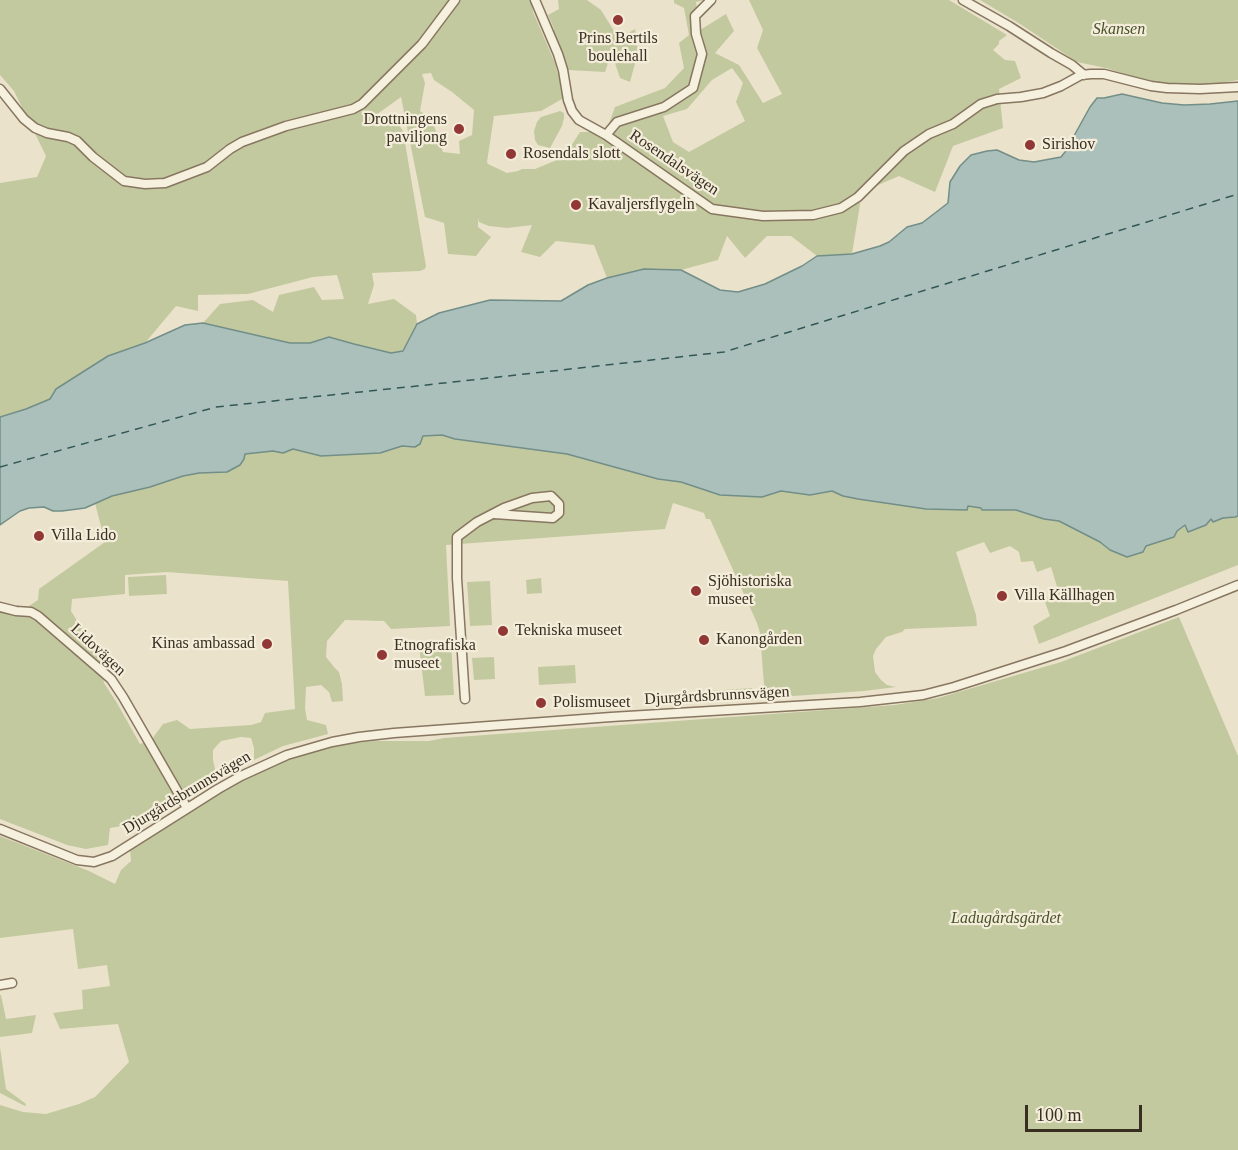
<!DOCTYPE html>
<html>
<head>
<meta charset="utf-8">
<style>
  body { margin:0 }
  #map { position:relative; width:1238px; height:1150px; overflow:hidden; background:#ebe2cb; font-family:"Times New Roman",serif }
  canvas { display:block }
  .scale { position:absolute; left:1025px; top:1105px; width:117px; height:27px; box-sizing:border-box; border:3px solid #392e22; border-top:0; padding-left:8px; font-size:18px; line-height:21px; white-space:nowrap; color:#392e22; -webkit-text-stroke:4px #f3edda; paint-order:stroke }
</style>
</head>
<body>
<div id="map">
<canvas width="1238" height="1150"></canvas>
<div class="scale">100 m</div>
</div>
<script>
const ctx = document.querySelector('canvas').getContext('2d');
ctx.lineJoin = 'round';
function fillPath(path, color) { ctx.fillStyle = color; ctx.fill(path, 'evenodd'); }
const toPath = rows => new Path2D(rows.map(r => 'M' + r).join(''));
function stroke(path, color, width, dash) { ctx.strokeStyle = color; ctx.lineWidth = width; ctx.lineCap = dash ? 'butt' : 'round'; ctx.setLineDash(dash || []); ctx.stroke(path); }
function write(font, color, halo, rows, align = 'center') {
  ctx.font = font + ' "Times New Roman",serif'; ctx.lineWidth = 4.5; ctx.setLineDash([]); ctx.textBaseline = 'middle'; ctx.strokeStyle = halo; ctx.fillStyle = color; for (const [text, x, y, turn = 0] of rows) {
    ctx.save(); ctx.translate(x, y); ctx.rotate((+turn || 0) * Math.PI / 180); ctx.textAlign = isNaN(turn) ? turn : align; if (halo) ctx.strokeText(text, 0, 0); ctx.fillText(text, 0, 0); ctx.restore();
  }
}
fillPath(toPath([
  [0,0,531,0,533,12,555,63,564,96,562,99,541,111,494,116,487,162,488,164,507,173,518,171,522,169,535,169,564,157,580,132,606,132,615,107,665,88,684,68,679,43,689,35,684,8,674,3,674,0,705,0,696,2,700,30,726,14,734,31,715,53,739,65,763,103,782,94,757,48,763,30,749,0,949,0,1007,35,999,41,999,44,993,50,1005,60,1015,61,1021,78,999,89,1003,128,953,146,935,192,899,176,862,192,852,254,817,256,791,236,767,236,745,258,727,236,718,260,681,270,644,269,607,278,594,245,556,241,540,257,521,252,532,225,507,228,489,226,479,222,478,218,478,227,491,237,476,256,448,254,444,223,425,217,401,97,376,115,368,116,399,125,403,131,426,266,425,269,420,271,372,273,374,285,368,304,394,299,416,315,417,324,403,351,391,353,354,344,329,337,310,343,290,343,203,323,220,304,253,300,273,312,279,295,314,287,322,300,344,299,337,275,313,277,248,294,198,295,198,311,176,306,145,343,108,356,56,389,50,399,27,409,0,417,0,183,37,177,46,156,14,91,0,75],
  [732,68,743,83,736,102,745,121,689,152,673,142,663,116,687,109,712,80],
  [431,73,434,80,452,92,474,110,472,135,459,141,460,154,443,152,432,120,420,111,425,83,422,74],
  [558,0,587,0,601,10,619,39,635,29,638,52,630,82,620,78,615,63,608,63,605,72,568,70,561,50,552,32,554,29,548,15,559,9],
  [980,0,1238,0,1238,80,1204,86,1152,83,1106,68,1077,62,1020,24],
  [560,111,564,113,564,118,562,126,550,148,538,145,535,140,534,131,537,122,541,117],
  [442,435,455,439,567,454,658,479,681,482,720,495,762,497,781,491,810,495,832,491,843,496,858,499,926,509,968,506,982,508,982,510,1016,510,1044,519,1058,520,1100,542,1110,550,1119,554,1173,537,1177,531,1185,524,1188,532,1211,518,1213,522,1223,518,1238,516,1238,565,1039,644,1033,626,1050,616,1044,599,1059,593,1051,567,1037,572,1033,561,1021,562,1019,552,1010,546,990,553,984,542,956,552,976,615,977,626,905,629,902,632,886,637,876,649,873,656,875,672,881,680,887,685,896,687,864,691,765,698,760,633,757,623,710,519,706,519,704,513,673,503,665,529,446,545,450,626,391,629,384,621,345,620,327,641,326,657,334,667,339,672,342,684,343,701,332,702,329,692,321,685,306,687,305,708,307,720,326,725,328,734,283,746,254,760,254,748,251,738,241,737,221,741,213,750,213,760,217,778,169,806,134,824,110,828,108,845,86,849,67,845,0,819,0,611,20,612,38,600,39,589,105,542,95,503,112,496,150,487,183,476,199,473,227,472,244,454,273,451,283,453,293,449,322,456,380,453,402,446,415,447,423,436],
  [167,572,288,581,295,709,265,713,261,722,251,725,190,729,177,720,163,724,152,739,140,744,117,703,104,683,100,658,71,611,72,599,125,594,125,575],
  [166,575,167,594,129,596,128,577],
  [541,578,542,593,527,594,526,580],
  [490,581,492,625,470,626,467,582],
  [1179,617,1238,756,1238,1150,0,1150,0,1105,23,1112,46,1114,79,1104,95,1097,129,1062,118,1024,60,1029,53,1013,83,1009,82,990,110,986,107,965,78,969,73,929,0,938,0,836,89,871,115,884,121,870,131,861,130,849,198,805,251,775,293,758,320,750,345,744,374,741,429,741,444,738,895,705,938,698,1061,662],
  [440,641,440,643,451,642,454,695,425,696,419,645,425,644,425,643],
  [494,657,495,679,474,680,472,658],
  [575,665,576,683,539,685,538,667],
  [752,688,755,699,682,704,679,701,681,693],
  [0,995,1,995,6,1019,36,1015,32,1033,0,1037],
  [0,1047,6,1089,26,1104,25,1106,0,1093]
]), '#c3c99f');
const water = toPath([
  [1122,94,1162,103,1184,105,1210,104,1238,101,1238,516,1235,517,1223,518,1213,522,1211,519,1206,525,1188,532,1185,525,1177,531,1174,537,1146,546,1143,552,1127,557,1110,550,1100,542,1059,521,1044,519,1016,510,982,510,981,508,968,506,967,510,926,509,858,499,843,496,832,491,810,495,781,491,762,497,720,495,681,482,658,479,567,454,455,439,442,435,423,436,420,444,415,447,402,446,380,453,321,456,293,449,283,453,273,451,245,454,244,459,240,465,227,472,199,473,183,476,150,487,112,496,85,508,62,511,53,511,44,507,29,508,20,511,0,525,0,417,26,409,50,399,56,389,108,356,145,343,185,325,203,323,290,343,310,343,329,337,354,344,391,353,403,351,417,324,439,313,490,300,561,301,588,285,607,278,644,269,681,270,720,290,738,292,765,284,802,266,817,256,852,254,880,246,889,242,907,227,922,223,948,203,950,182,960,166,971,155,987,151,997,150,1019,160,1034,162,1061,157,1065,152,1090,107,1097,98,1104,98,1122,94]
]);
fillPath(water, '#abc0ba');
stroke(water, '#728e88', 1.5);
stroke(toPath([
  [0,467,216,407,417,386,724,352,1238,194]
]), '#335756', 1.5, [8, 6]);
const minor = toPath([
  [535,0,558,54,563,70,568,100,572,111,579,120,606,135,712,209,763,216,813,215,841,208,858,197,904,151,929,134,953,124,981,104,997,99,1021,97,1043,93,1061,86,1081,75,1091,74,1104,74,1151,86,1167,88,1200,89,1238,87],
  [963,0,1009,26,1051,53,1072,65,1084,75],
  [0,89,24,119,35,128,47,133,68,137,77,141,93,157,124,181,145,184,165,183,207,167,230,149,242,142,286,126,353,109,362,104,422,44,455,0],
  [606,135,617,122,664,107,693,88,702,54,696,34,695,16,711,0],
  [0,607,16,611,31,612,38,616,111,679,123,697,187,808],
  [465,699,457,578,457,537,477,522,504,508,532,498,551,496,559,504,559,513,553,518,494,514],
  [0,829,77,860,94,862,112,856,218,789,241,776,287,755,332,742,359,737,394,733,611,717,860,702,923,695,954,687,1066,651,1176,610,1238,585],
  [0,985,12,983]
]);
stroke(minor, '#877660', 11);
stroke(minor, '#f6f0de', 8);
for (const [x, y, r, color] of [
  [618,20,6,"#913735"],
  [459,129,6,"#913735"],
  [1030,145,6,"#913735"],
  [511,154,6,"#913735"],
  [576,205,6,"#913735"],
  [39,536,6,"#913735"],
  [696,591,6,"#913735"],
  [1002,596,6,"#913735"],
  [503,631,6,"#913735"],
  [704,640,6,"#913735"],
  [267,644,6,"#913735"],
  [382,655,6,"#913735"],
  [541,703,6,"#913735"]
]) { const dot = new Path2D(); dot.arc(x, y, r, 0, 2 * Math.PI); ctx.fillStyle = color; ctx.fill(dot); stroke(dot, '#f3edda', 2); }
write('italic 16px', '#48532b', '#f3edda', [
  ["Skansen",1119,30],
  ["Ladugårdsgärdet",1006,919]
]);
write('16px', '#392e22', '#f3edda', [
  ["Prins Bertils",618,39,"center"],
  ["boulehall",618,57,"center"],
  ["Drottningens",447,120,"right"],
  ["paviljong",447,138,"right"],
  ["Sirishov",1042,145],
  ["Rosendals slott",523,154],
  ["Kavaljersflygeln",588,205],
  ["Villa Lido",51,536],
  ["Sjöhistoriska",708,582],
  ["museet",708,600],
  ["Villa Källhagen",1014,596],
  ["Tekniska museet",515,631],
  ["Kanongården",716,640],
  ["Kinas ambassad",255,644,"right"],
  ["Etnografiska",394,646],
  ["museet",394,664],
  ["Polismuseet",553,703]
], 'left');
write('16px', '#392e22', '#f3edda', [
  ["Rosendalsvägen",674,163,34],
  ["Lidovägen",98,650,43],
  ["Djurgårdsbrunnsvägen",717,696,-3],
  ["Djurgårdsbrunnsvägen",187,793,-31]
]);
</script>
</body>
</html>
